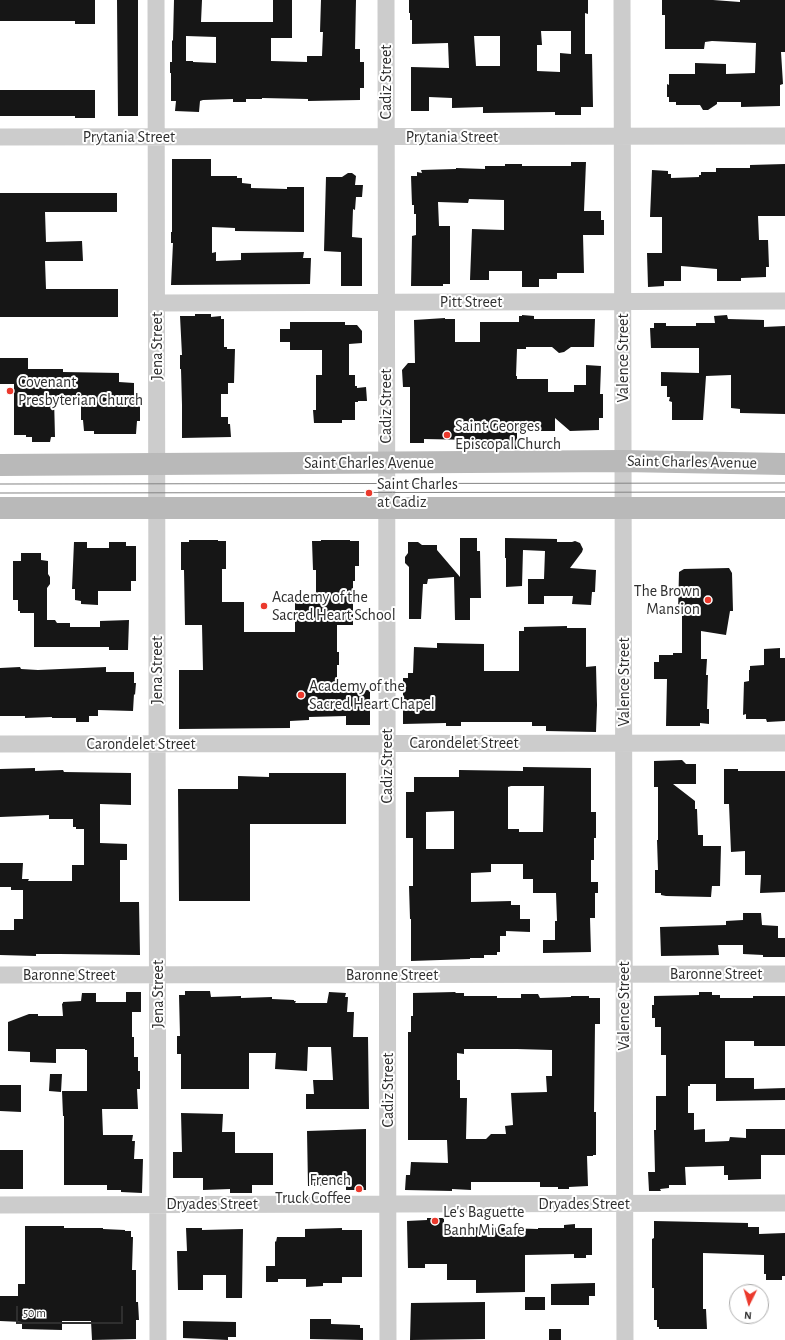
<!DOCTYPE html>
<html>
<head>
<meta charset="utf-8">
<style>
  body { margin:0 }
  #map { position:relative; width:785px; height:1340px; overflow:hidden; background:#fff; font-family:"Alegreya Sans",sans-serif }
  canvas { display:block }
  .north { position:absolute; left:729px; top:1284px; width:40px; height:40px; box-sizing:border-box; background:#fff; border:1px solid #acacac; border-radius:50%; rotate:185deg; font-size:11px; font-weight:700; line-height:16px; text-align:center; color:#2f2f2f }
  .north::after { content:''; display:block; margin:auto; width:14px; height:18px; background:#eb392c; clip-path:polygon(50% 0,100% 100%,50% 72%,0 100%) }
  .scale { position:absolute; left:16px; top:1306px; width:107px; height:18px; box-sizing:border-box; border:2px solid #2f2f2f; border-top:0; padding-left:5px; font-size:12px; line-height:14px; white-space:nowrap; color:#2f2f2f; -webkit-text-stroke:3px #fff; paint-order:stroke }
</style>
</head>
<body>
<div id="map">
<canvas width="785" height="1340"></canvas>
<div class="north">N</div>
<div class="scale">50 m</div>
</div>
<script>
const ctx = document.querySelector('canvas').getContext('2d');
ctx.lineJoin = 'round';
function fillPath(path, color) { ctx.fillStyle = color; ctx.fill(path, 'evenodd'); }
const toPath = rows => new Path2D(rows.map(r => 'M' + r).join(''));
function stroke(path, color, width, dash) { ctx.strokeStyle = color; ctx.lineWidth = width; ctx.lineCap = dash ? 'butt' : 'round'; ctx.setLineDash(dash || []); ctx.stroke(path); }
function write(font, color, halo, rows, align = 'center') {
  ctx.font = font + ' "Alegreya Sans",sans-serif'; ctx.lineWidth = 4; ctx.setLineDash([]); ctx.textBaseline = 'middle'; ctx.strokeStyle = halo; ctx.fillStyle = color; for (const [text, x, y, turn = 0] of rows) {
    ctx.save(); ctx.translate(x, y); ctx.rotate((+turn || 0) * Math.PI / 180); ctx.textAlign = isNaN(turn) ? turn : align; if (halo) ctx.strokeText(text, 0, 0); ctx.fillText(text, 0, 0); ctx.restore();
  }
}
fillPath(toPath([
  [0,0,95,0,95,24,75,24,75,21,0,21],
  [117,0,138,0,138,116,118,116],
  [174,0,202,0,201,22,273,22,273,0,292,0,292,38,271,38,271,61,307,62,307,56,322,56,323,32,320,32,321,0,356,0,355,49,360,49,360,62,364,62,364,88,360,88,360,100,308,101,308,99,262,98,262,99,246,99,246,102,233,102,233,99,203,100,200,101,199,112,175,111,176,101,171,101,171,73,170,73,170,62,172,62,172,41,173,40],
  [186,36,216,37,216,63,193,62,193,61,186,61],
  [409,0,588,0,588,14,585,13,585,54,592,54,593,107,581,107,581,115,555,115,555,112,483,113,483,107,452,108,452,98,429,97,429,111,411,111,411,67,449,68,448,43,412,44,412,20,410,20,410,13,409,13],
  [541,31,571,31,571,54,560,53,560,72,537,71,537,45,542,45],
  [474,36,500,36,500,66,476,66],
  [662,0,713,0,740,2,740,0,785,0,785,52,781,52,783,84,780,85,780,106,741,107,741,102,717,102,717,104,708,110,703,110,700,105,676,105,676,102,669,102,669,97,667,97,667,84,669,85,669,74,695,74,695,63,726,64,726,74,755,73,756,43,712,41,705,42,704,49,665,49,665,15,662,15],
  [0,90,95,90,95,118,75,118,75,116,0,116],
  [172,159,211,159,211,176,237,176,237,178,242,178,242,183,251,184,251,188,287,189,287,187,304,187,304,232,235,231,235,228,212,227,212,253,216,252,216,261,241,260,241,253,304,252,303,258,311,258,310,284,171,285,173,243,171,243,171,232,172,232],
  [571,162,586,162,584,211,601,211,601,220,604,220,604,235,583,235,584,273,557,273,557,279,539,279,539,287,522,287,522,271,489,271,489,280,470,280,472,229,504,230,504,200,469,199,468,203,438,202,439,226,450,226,450,284,443,284,443,286,411,286,412,236,416,235,416,214,414,214,414,205,412,205,411,176,417,176,417,172,422,173,421,170,456,169,456,168,485,169,485,166,505,166,505,164,522,164,522,166,571,166],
  [785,164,785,216,758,216,759,240,768,240,769,267,766,267,766,277,741,278,741,281,717,281,717,269,681,266,681,281,664,281,664,286,648,287,647,253,662,253,662,217,650,217,652,170,668,171,668,174,671,174,671,178,699,177,699,175,701,175,701,172,716,172,716,168,750,168,750,165],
  [348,173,352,173,356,176,355,185,363,185,362,197,356,197,355,210,353,209,352,237,362,238,362,286,341,286,341,252,324,251,326,177,342,177],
  [0,193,117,193,117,212,45,212,46,242,82,241,83,261,45,261,46,289,118,289,118,317,0,317],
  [195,314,211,314,211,317,221,316,221,319,224,319,224,347,227,347,227,349,235,349,234,383,228,383,228,394,221,394,221,417,228,417,228,424,230,424,231,437,182,438,182,405,181,369,180,369,180,355,182,355,180,316,195,316],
  [522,315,534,316,534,319,595,319,594,347,571,347,564,352,559,353,552,347,526,347,526,349,517,349,516,376,517,376,517,379,548,379,548,392,574,392,574,385,586,385,586,365,601,366,600,394,603,394,603,418,599,418,599,430,570,431,555,418,555,431,517,431,517,449,474,449,474,440,424,439,424,443,410,443,410,387,403,387,402,370,408,363,415,363,414,320,445,318,445,319,455,319,455,342,480,342,480,322,519,322,519,316,522,316],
  [727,315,728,319,764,320,764,327,785,326,785,414,740,413,740,409,731,408,731,375,706,376,703,420,672,420,672,402,669,401,670,397,667,397,667,386,661,386,661,372,699,373,699,348,651,348,650,328,654,328,654,323,666,323,666,326,696,326,696,323,715,323,714,316],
  [290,322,345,322,345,325,357,325,362,331,362,343,349,344,349,375,355,375,355,386,357,386,357,388,366,387,367,401,358,401,358,402,355,402,355,420,342,420,342,423,314,423,313,410,316,410,316,375,322,375,322,350,290,350,290,342,280,342,280,329,290,329],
  [0,358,28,358,28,369,63,369,63,372,119,373,119,382,134,383,134,400,140,400,140,421,137,421,136,434,94,434,94,431,84,431,83,420,81,420,81,398,54,398,55,437,51,437,50,442,32,442,32,437,26,437,26,435,14,435,14,384,0,384],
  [460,538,477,538,477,551,480,551,481,598,470,598,470,620,455,620,454,577,428,579,427,584,423,584,421,619,409,619,409,567,405,563,405,557,408,553,408,542,418,542,422,545,437,545,437,550,460,577],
  [505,538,557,539,557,542,572,542,575,541,580,543,583,549,582,552,570,568,596,570,595,592,592,592,591,605,572,604,573,596,544,596,544,604,528,604,528,579,544,579,545,551,523,550,522,586,506,587,506,558,505,558],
  [189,540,218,540,218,541,226,541,226,569,222,569,222,602,244,602,244,632,295,632,295,602,316,602,316,570,313,570,312,541,321,541,321,540,350,540,350,541,359,541,359,566,355,566,355,581,353,581,353,625,337,625,337,652,339,652,339,665,337,665,337,691,370,690,370,725,346,725,346,716,309,717,309,720,290,721,290,728,179,729,179,670,203,670,202,625,185,625,184,570,181,570,181,542,189,542],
  [74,542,87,542,87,548,109,548,109,542,126,542,126,546,136,546,136,581,131,581,131,591,98,591,98,605,81,604,81,601,75,600,75,589,72,589],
  [21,553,41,553,41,560,48,561,48,574,50,577,50,584,47,588,47,620,55,620,57,623,70,623,70,627,100,627,100,621,129,620,128,650,109,650,109,647,34,647,34,613,20,613,20,611,18,611,18,600,13,600,13,561,21,561],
  [729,568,732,573,733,611,730,611,726,635,701,631,701,659,707,659,706,675,708,675,707,709,709,709,709,724,700,723,700,726,666,726,667,679,654,679,654,662,659,662,659,655,673,655,673,653,682,653,682,613,678,613,679,572,684,569],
  [567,626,567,628,586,628,586,667,596,666,597,705,596,732,546,731,546,726,532,726,532,722,461,722,461,726,446,726,446,723,403,724,403,678,408,678,408,673,413,673,414,647,437,648,437,643,484,644,484,671,519,671,519,631,524,631,524,627],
  [780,648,780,658,785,658,785,721,767,722,766,719,746,719,746,714,743,715,744,682,749,681,749,670,750,670,750,666,764,665,764,649],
  [20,667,21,669,38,670,106,667,106,672,134,672,134,683,136,683,135,695,134,694,133,711,98,710,98,716,89,716,89,722,76,722,76,718,52,718,52,717,25,718,25,716,0,716,0,668],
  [682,760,686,764,696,764,696,784,673,784,695,801,695,809,697,809,698,835,703,835,703,846,721,846,720,886,712,886,711,897,666,896,661,895,661,893,655,893,655,870,658,870,657,840,658,840,658,787,654,787,654,761],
  [523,767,591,768,591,812,596,812,596,838,594,838,594,860,591,860,591,882,598,882,598,893,595,893,595,918,590,918,591,952,543,953,543,940,555,940,555,921,557,921,556,893,533,893,533,879,523,879,523,864,491,864,491,872,471,873,471,902,511,901,511,905,520,905,520,919,530,919,530,932,506,931,506,936,500,936,500,952,497,952,497,955,484,955,484,958,470,958,470,959,411,961,411,919,410,919,409,886,413,886,413,838,406,838,406,792,414,792,414,777,459,777,459,770,523,771],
  [511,786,544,786,543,832,519,832,519,829,508,829,508,787],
  [454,811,454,849,426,849,426,812],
  [35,768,35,771,63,770,64,772,131,773,131,805,100,804,100,843,127,844,127,860,120,860,120,902,139,902,140,955,60,954,36,954,36,956,0,955,0,930,14,930,14,919,23,919,23,890,11,890,11,887,0,887,0,863,23,863,22,879,29,879,28,881,72,881,72,865,84,865,84,829,76,829,76,827,73,827,73,819,49,819,49,815,0,817,0,769],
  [724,769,738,769,738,771,785,771,785,892,760,893,761,875,745,875,745,851,731,852,729,804,724,804],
  [269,773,346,773,346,824,250,824,250,901,179,901,178,789,238,789,238,776,269,777],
  [743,913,761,913,762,925,778,926,778,938,785,938,785,957,763,957,763,955,743,954,743,945,718,945,719,955,661,956,660,927,726,925,726,921,743,920],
  [185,991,210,991,211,997,241,996,241,998,272,997,272,999,294,1000,294,1001,296,1001,295,1003,327,1003,329,992,346,993,345,997,348,997,347,1012,354,1012,353,1037,368,1037,369,1109,306,1109,306,1094,314,1094,313,1080,333,1080,331,1047,308,1047,307,1071,275,1069,276,1053,249,1053,249,1089,181,1089,181,1054,177,1054,177,1036,180,1036,179,995,185,995],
  [126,992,141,992,141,1012,132,1012,132,1037,134,1037,134,1057,138,1057,138,1071,140,1071,140,1089,137,1089,138,1109,102,1109,103,1135,133,1135,132,1141,135,1141,134,1159,143,1159,142,1193,121,1192,121,1190,107,1190,107,1185,64,1185,64,1116,63,1116,62,1091,87,1091,87,1050,85,1050,85,1049,56,1049,56,1063,30,1062,30,1052,8,1051,8,1022,29,1014,38,1014,38,1016,63,1016,62,1004,63,1003,63,1002,81,1001,82,993,96,993,96,1002,126,1002],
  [455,992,456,993,464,993,464,996,497,996,497,998,521,998,521,994,538,994,540,998,571,997,571,996,589,996,589,998,600,998,600,1024,595,1024,594,1112,596,1112,596,1155,593,1155,593,1156,587,1156,588,1186,569,1187,569,1189,558,1189,558,1187,540,1187,540,1182,471,1182,471,1190,452,1189,452,1191,405,1190,406,1175,410,1175,411,1162,448,1163,447,1140,408,1140,408,1032,411,1032,411,1016,413,1016,413,993],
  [464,1049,517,1049,552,1050,552,1076,546,1076,547,1092,511,1093,513,1125,505,1126,506,1134,491,1134,486,1139,466,1139,467,1098,460,1098,460,1080,457,1080,457,1053,464,1054],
  [699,992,712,992,712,995,720,995,720,998,753,998,753,996,785,996,785,1046,754,1046,754,1041,725,1041,725,1078,754,1078,754,1089,785,1088,785,1100,716,1101,716,1084,690,1084,690,1086,688,1086,688,1113,694,1113,694,1130,705,1129,705,1142,729,1141,730,1137,746,1138,746,1129,785,1129,785,1155,761,1155,761,1179,728,1180,728,1175,724,1175,724,1166,685,1167,686,1185,669,1185,669,1188,660,1189,661,1191,649,1191,648,1172,655,1172,654,1130,656,1130,656,1096,666,1096,666,1055,661,1055,661,1027,655,1027,655,1018,652,1018,652,1005,654,1005,654,996,699,995],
  [50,1074,62,1074,61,1092,49,1091],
  [0,1085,21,1085,21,1112,0,1111],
  [181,1113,223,1114,222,1132,235,1132,235,1153,273,1153,273,1185,252,1185,252,1193,230,1193,230,1189,203,1190,203,1178,173,1178,173,1152,182,1152],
  [366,1129,366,1190,346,1190,346,1185,308,1186,307,1131],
  [0,1150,23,1150,23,1189,0,1189],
  [427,1218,444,1218,444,1229,467,1229,467,1227,538,1229,538,1228,564,1228,564,1225,575,1224,575,1228,592,1228,592,1255,586,1255,586,1258,574,1258,574,1254,525,1255,525,1292,476,1293,476,1280,447,1280,447,1264,425,1264,425,1268,408,1268,407,1221,427,1220],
  [654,1221,748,1223,748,1227,759,1227,759,1234,785,1233,785,1276,782,1276,782,1280,766,1280,766,1274,764,1274,764,1255,703,1253,703,1309,706,1309,707,1329,659,1329,659,1327,657,1327,657,1320,654,1320,654,1288,652,1288,652,1239,654,1238],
  [25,1226,64,1226,64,1228,103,1228,103,1229,125,1230,125,1231,131,1231,131,1237,133,1237,132,1270,136,1270,136,1302,138,1302,139,1320,136,1320,136,1339,92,1340,91,1321,62,1321,62,1330,22,1329,22,1322,0,1321,0,1296,18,1296,18,1284,25,1284],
  [186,1228,202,1228,202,1230,243,1229,242,1298,226,1298,226,1275,203,1275,203,1290,178,1290,177,1251,187,1251],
  [342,1228,342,1230,362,1230,362,1277,342,1277,342,1283,323,1283,323,1286,306,1287,306,1279,278,1279,278,1282,266,1282,266,1266,275,1266,275,1241,276,1242,277,1237,305,1237,305,1229],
  [595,1283,595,1296,589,1296,589,1305,551,1305,551,1284],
  [525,1297,545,1297,545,1310,525,1310],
  [485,1302,485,1339,410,1340,411,1303],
  [310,1319,331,1319,331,1324,360,1325,360,1328,363,1328,363,1340,310,1339],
  [183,1321,236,1322,236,1337,228,1337,228,1340,183,1338],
  [549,1329,561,1329,561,1340,549,1340]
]), '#161616');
stroke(toPath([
  [156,0,158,1340],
  [386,0,388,1340],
  [622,0,625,1340],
  [0,137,785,136],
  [157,303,785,301],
  [0,744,785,743],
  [0,975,785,974],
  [0,1205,785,1203]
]), '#ccc', 17);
stroke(toPath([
  [0,465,623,461,785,464],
  [0,508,785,508]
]), '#b9b9b9', 22);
stroke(toPath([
  [0,484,785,483],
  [0,493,785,492]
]), '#848484', 1);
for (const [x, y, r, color] of [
  [10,391,4,"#eb392c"],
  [447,435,4,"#eb392c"],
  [369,493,4,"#eb392c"],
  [708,600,4,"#eb392c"],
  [264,606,4,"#eb392c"],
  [301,695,4,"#eb392c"],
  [359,1189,4,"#eb392c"],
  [435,1221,4,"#eb392c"]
]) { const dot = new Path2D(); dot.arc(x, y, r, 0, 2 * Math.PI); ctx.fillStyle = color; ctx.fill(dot); stroke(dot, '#fff', 1.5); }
write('16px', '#2f2f2f', '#fff', [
  ["Cadiz Street",386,82,-90],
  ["Prytania Street",129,137],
  ["Prytania Street",452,137],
  ["Pitt Street",471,302],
  ["Jena Street",157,346,-90],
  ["Valence Street",623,358,-90],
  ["Cadiz Street",386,406,-90],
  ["Saint Charles Avenue",692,462,1],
  ["Saint Charles Avenue",369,463],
  ["Jena Street",157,670,-90],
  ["Valence Street",624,682,-90],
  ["Carondelet Street",464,743],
  ["Carondelet Street",141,744],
  ["Cadiz Street",387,766,-90],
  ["Baronne Street",716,974],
  ["Baronne Street",69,975],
  ["Baronne Street",392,975],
  ["Jena Street",158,994,-90],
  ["Valence Street",624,1006,-90],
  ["Cadiz Street",388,1090,-90],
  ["Dryades Street",212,1204],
  ["Dryades Street",584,1204]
]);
write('16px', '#2f2f2f', '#fff', [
  ["Covenant",18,382],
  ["Presbyterian Church",18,400],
  ["Saint Georges",455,426],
  ["Episcopal Church",455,444],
  ["Saint Charles",377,484],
  ["at Cadiz",377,502],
  ["The Brown",700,591,"right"],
  ["Mansion",700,609,"right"],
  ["Academy of the",272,597],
  ["Sacred Heart School",272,615],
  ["Academy of the",309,686],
  ["Sacred Heart Chapel",309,704],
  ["French",351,1180,"right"],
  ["Truck Coffee",351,1198,"right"],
  ["Le's Baguette",443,1212],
  ["Banh Mi Cafe",443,1230]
], 'left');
</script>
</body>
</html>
